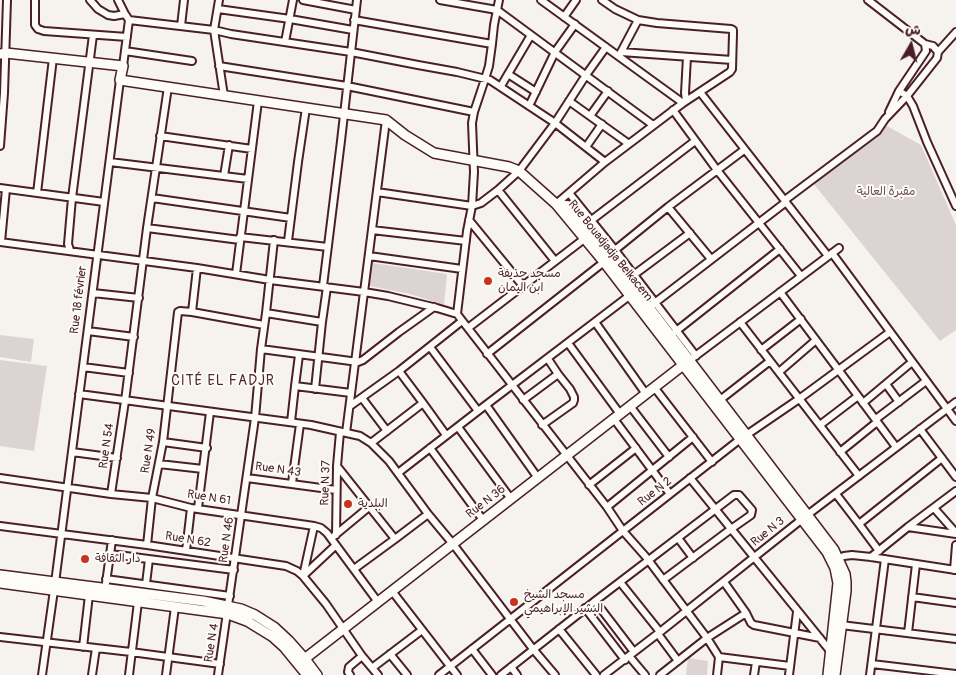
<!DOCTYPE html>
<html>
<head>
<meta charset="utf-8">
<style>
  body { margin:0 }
  #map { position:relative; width:956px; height:675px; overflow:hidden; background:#f6f3ef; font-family:Pangolin,"Playpen Sans Arabic",sans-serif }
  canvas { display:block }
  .north { position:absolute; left:886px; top:20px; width:50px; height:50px; -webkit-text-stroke:4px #fdfcf7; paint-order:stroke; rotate:8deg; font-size:14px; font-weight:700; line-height:20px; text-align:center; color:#4a1f2b }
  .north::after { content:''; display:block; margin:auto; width:18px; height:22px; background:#4a1f2b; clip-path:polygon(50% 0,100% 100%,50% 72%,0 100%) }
</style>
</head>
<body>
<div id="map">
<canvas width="956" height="675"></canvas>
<div class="north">ش</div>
</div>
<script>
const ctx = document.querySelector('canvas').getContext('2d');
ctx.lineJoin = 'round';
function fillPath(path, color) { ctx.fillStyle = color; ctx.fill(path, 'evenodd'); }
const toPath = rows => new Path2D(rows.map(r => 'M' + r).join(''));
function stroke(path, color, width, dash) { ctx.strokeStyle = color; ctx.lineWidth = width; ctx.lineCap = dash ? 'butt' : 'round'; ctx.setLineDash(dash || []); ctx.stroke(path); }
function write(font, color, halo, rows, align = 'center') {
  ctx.font = font + ' Pangolin,"Playpen Sans Arabic",sans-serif'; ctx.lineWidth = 4; ctx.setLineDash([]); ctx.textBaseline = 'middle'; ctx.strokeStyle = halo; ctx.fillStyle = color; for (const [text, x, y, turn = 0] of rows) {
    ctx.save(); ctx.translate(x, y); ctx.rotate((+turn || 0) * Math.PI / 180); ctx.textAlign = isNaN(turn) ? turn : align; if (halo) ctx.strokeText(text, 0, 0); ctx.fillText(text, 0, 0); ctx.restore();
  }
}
fillPath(toPath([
  [887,126,921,145,956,225,956,330,940,341,813,183],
  [373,263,447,274,444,305,410,294,370,286],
  [0,335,34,339,31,362,0,357],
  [0,360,47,366,34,451,0,446],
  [688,658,708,661,707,675,686,675]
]), '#dcd4d2');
const street = toPath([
  [35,0,35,25,38,29,44,31,127,37],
  [90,0,98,9,108,15,114,16,125,14],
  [118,0,125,14,129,20,214,30,231,34,351,52,418,65,457,72,490,80,555,123,605,162],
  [219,0,214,30,224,96],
  [303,0,356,10],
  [440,0,497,10,653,125],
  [541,0,683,103],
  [218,9,290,19,353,30],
  [564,17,576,0],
  [354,20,492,44],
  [181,26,184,0],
  [285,42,293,0],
  [125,51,192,61],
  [621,52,732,60],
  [938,52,956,32],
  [620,54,638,20],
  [123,66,129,20],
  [219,66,347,86,474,112],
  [508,74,536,92],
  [501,86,531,35],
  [899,91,907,96,913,106,927,142,956,206],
  [700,92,828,256],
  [569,101,629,144],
  [686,101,685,93,687,57],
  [529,106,555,52,575,24],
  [673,110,717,170,801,276],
  [889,112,899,91,926,51,925,44],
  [590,116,608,91],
  [160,136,252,149],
  [0,146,4,93,7,0],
  [586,147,602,124],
  [110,162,248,179],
  [224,176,229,145],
  [0,188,104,202],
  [498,190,555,261],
  [377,192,472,206,474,172,472,123,474,112,485,79,489,66,492,44,494,25,499,0],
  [37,193,53,58],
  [569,193,615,250,696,356],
  [152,198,291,218],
  [785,200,877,131,885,119,907,96,937,58,938,52,933,46,925,44,868,0],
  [556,204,605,162,683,103,730,72,732,69,733,34,733,30,731,29,657,23,638,20,615,9,602,0],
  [668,207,711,259],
  [469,220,523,286],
  [589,222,695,141],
  [147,228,240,240],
  [372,230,466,241],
  [240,237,328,247],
  [288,241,298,162,306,108],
  [0,242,197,268,270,280,364,292,388,296,437,308,457,314,607,507,623,531,646,557,707,638,719,657,717,675],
  [1,242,6,189],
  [70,250,68,244,72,198,93,35],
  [832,253,956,421],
  [369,256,462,269],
  [236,274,258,101],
  [631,277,690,233],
  [323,286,341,141,357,0],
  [780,292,858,396,896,447],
  [93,293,139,298],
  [652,305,786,202],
  [192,312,197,268],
  [266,313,322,322],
  [457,314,467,231,472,206,481,203,498,190,519,171,555,123,586,75,606,47],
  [595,322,646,394],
  [740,322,859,476],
  [468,328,588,236],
  [88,331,134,337],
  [675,332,780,249],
  [568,343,620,414],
  [430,347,478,411],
  [261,349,358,362,363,360,399,332,434,307],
  [761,350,801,319],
  [487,354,604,262,615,250,668,207,744,150],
  [299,355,295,386,351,393],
  [694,357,839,248],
  [83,367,129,373],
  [399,371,423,403,446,435],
  [779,372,816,340],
  [886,384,899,402],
  [654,387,712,462],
  [315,389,322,322,327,287],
  [79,394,311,425,360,436,371,443,389,461,428,514,453,544,533,649,555,675],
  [362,398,387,431],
  [523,400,558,374],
  [720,400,770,361],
  [863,403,912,362],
  [486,405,538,478],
  [350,406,399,371,462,321],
  [630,406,669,457],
  [614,419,670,494],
  [876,419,926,381],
  [291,422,295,386],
  [542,425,573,403,574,400,574,397,570,389,558,374,548,359],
  [820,425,858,396],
  [458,427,511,499],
  [920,429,956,477],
  [346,433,386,120],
  [163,442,207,448],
  [371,443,423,403],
  [430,448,483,520],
  [72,452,117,458],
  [840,452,877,422],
  [159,464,203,469],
  [337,466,395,539,428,514],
  [398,473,478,411,633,293],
  [0,478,111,494,152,498,191,508,314,526,321,528,327,533,378,602],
  [247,478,336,490],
  [690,478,831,652],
  [292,483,300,424],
  [589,485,636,448],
  [111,494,125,401,147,228,168,87],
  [836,494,859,524,942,458],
  [607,507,693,437],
  [198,508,210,412],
  [934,508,956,533],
  [859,524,879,551],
  [0,526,147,545,286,566,297,571,303,576,326,604,362,656,378,675],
  [908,527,956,491],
  [336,535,337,466,340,432],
  [334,536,369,507],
  [678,538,693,558],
  [147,545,152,498,163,442,178,312,180,311,192,312,264,325],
  [186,551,191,508],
  [110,554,234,570],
  [871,557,908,527,956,534],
  [834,560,844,556,852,555,871,557,956,570],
  [354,569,395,539],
  [954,570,956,545],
  [304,575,336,545],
  [303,576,314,526],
  [106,579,230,596],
  [620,582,660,632],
  [724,582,746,613,751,623,754,625,820,638],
  [106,583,112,540],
  [146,584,149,559],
  [392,591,457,675],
  [912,597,956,603],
  [595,601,634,652],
  [585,608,625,660],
  [841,625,956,639],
  [559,629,596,675],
  [908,633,916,564],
  [658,634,678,661],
  [0,637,131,652,220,664],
  [83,647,89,595],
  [472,649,492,675],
  [390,654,407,675],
  [629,656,645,675],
  [719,657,790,666],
  [872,664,956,674],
  [511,667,517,675],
  [372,668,422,630],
  [42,675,55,583,120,80],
  [92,675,96,648],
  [129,675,138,602],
  [166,675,175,607],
  [218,675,255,418,261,349,266,313,274,240],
  [350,675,348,672,349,667,362,656],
  [439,675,739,440,799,399,890,332],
  [501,675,595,601,734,495,739,495,752,510,751,515,731,529,663,580],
  [604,675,660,632,806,516,956,402],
  [660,675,707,638,746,613],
  [754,675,756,662],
  [789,675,797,612],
  [870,675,885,559]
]);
const secondary = toPath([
  [0,54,6,53,123,66,120,80,386,120,405,135,434,153,509,167,519,171,556,204,604,262,827,552,835,568,838,583,828,675],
  [556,204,569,206,585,225,632,285,834,550,845,574,846,582,846,591,835,675],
  [0,575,203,601,241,609,255,615,274,627,289,641,305,659,317,675],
  [0,583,228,614,247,621,273,637,284,647,307,675],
  [298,664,687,362]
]);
stroke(street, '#4a1f2b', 10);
stroke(secondary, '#4a1f2b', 12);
stroke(street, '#fdfcf7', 6);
stroke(secondary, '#fdfcf7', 9);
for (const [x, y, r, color] of [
  [488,281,5,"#c8321e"],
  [348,504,5,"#c8321e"],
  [85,559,5,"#c8321e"],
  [514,602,5,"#c8321e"]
]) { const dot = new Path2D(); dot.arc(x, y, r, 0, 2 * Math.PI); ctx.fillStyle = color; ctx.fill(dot); stroke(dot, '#fdfcf7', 2); }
write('12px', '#6e4c55', '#fdfcf7', [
  ["مقبرة العالية",886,192]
]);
write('12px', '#4a1f2b', '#fdfcf7', [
  ["Rue Bouadjadja Belkacem",610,251,51],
  ["Rue 18 février",79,300,-83],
  ["Rue N 54",107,446,-82],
  ["Rue N 49",149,451,-81],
  ["Rue N 43",278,470,8],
  ["Rue N 37",326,483,-88],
  ["Rue N 2",655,492,-38],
  ["Rue N 61",209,498,9],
  ["Rue N 36",486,502,-38],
  ["Rue N 3",768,532,-39],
  ["Rue N 62",188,540,9],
  ["Rue N 46",227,540,-82],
  ["Rue N 4",212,643,-81]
]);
write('12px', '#4a1f2b', '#fdfcf7', [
  ["مسجد حذيفة",498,274],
  ["ابن اليمان",498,288],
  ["البلدية",358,504],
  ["دار الثقافة",95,559],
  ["مسجد الشيخ",524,595],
  ["البشير الإبراهيمي",524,609]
], 'left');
ctx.letterSpacing = '1px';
write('14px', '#4a1f2b', '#fdfcf7', [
  ["CITÉ EL FADJR",223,381]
]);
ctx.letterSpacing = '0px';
</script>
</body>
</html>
